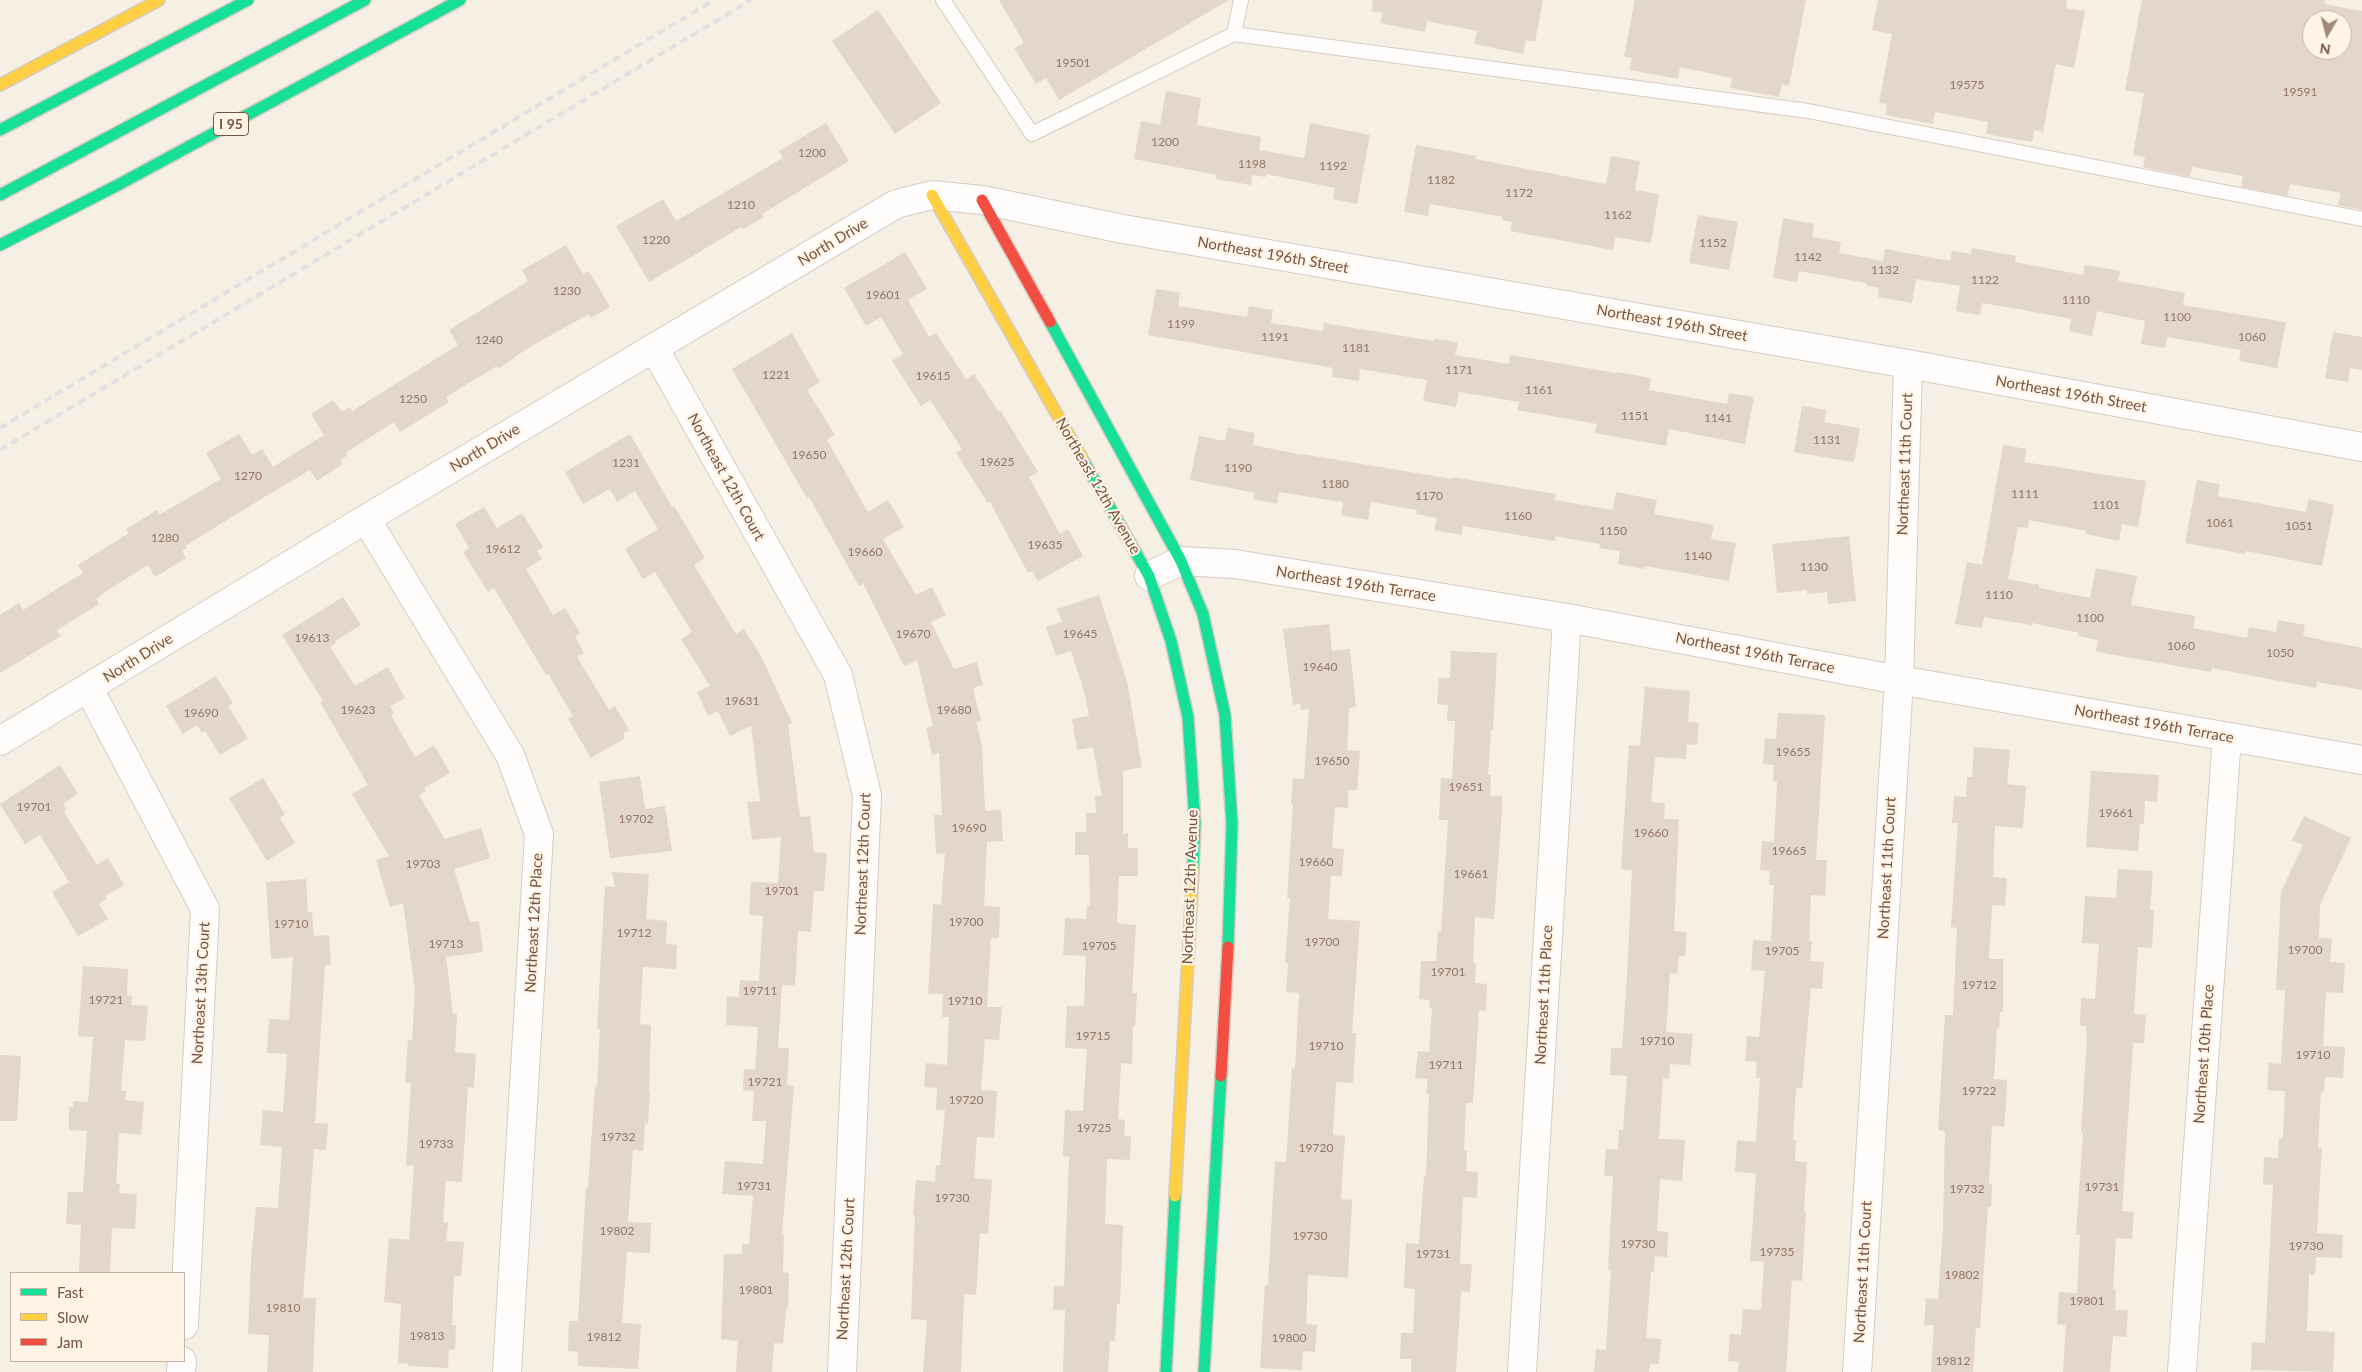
<!DOCTYPE html>
<html>
<head>
<meta charset="utf-8">
<style>
  body { margin:0 }
  #map { position:relative; width:2362px; height:1372px; overflow:hidden; background:#f6efe4; font-family:Lato,sans-serif }
  canvas { display:block }
  .legend { position:absolute; left:10px; top:1272px; width:175px; height:90px; box-sizing:border-box; background:#fff4e5; border:1px solid #c8b4a4; margin:0; padding:6px 9px; list-style:none; font-size:15px; color:#755443 }
  .legend li { display:flex; align-items:center; gap:10px; height:25px }
  .legend b { width:25px; border:1px solid #c8b4a4 }
  .north { position:absolute; left:2302px; top:10px; width:50px; height:50px; box-sizing:border-box; background:#fff4e5; border:1px solid #c8b4a4; border-radius:50%; rotate:188deg; font-size:14px; font-weight:700; line-height:20px; text-align:center; color:#755443 }
  .north::after { content:''; display:block; margin:auto; width:18px; height:22px; background:#a28a7b; clip-path:polygon(50% 0,100% 100%,50% 72%,0 100%) }
</style>
</head>
<body>
<div id="map">
<canvas width="2362" height="1372"></canvas>
<ul class="legend">
<li><b style="height:6px;background:#16e098"></b>Fast</li>
<li><b style="height:6px;background:#ffcf43"></b>Slow</li>
<li><b style="height:6px;background:#f24e42"></b>Jam</li>
</ul>
<div class="north">N</div>
</div>
<script>
const ctx = document.querySelector('canvas').getContext('2d');
ctx.lineJoin = 'round';
function fillPath(path, color) { ctx.fillStyle = color; ctx.fill(path, 'evenodd'); }
const toPath = rows => new Path2D(rows.map(r => 'M' + r).join(''));
function stroke(path, color, width, dash) { ctx.strokeStyle = color; ctx.lineWidth = width; ctx.lineCap = dash ? 'butt' : 'round'; ctx.setLineDash(dash || []); ctx.stroke(path); }
function write(font, color, halo, rows, align = 'center') {
  ctx.font = font + ' Lato,sans-serif'; ctx.lineWidth = 4.5; ctx.setLineDash([]); ctx.textBaseline = 'middle'; ctx.strokeStyle = halo; ctx.fillStyle = color; for (const [text, x, y, turn = 0] of rows) {
    ctx.save(); ctx.translate(x, y); ctx.rotate((+turn || 0) * Math.PI / 180); ctx.textAlign = isNaN(turn) ? turn : align; if (halo) ctx.strokeText(text, 0, 0); ctx.fillText(text, 0, 0); ctx.restore();
  }
}
fillPath(toPath([
  [999,0,1229,0,1059,100,1046,78,1036,84,1014,48,1024,43],
  [1373,0,1543,0,1535,42,1526,40,1523,54,1475,44,1477,31,1427,21,1425,32,1380,23,1383,13,1372,11],
  [1635,0,1806,0,1789,86,1782,84,1779,97,1730,88,1732,78,1680,67,1678,79,1630,70,1632,58,1624,56],
  [1878,0,2067,0,2066,8,2085,11,2074,68,2056,64,2043,132,2034,130,2032,142,1986,134,1988,122,1935,112,1933,124,1886,115,1887,104,1879,103,1892,34,1872,30],
  [2142,0,2325,0,2324,4,2362,11,2362,210,2338,205,2341,193,2290,184,2287,196,2241,187,2243,176,2192,167,2190,177,2143,167,2145,157,2133,155,2144,93,2125,90],
  [2312,20,2342,20,2342,50,2312,50],
  [878,10,941,103,895,134,832,41],
  [1166,91,1201,98,1197,125,1261,137,1259,150,1304,158,1310,123,1370,135,1357,204,1333,199,1335,188,1266,174,1266,177,1252,175,1251,185,1216,179,1217,175,1134,159,1141,121,1160,125],
  [826,123,849,161,762,214,764,217,743,229,741,227,649,282,616,226,663,199,676,221,783,158,779,151],
  [1416,145,1476,156,1475,159,1606,184,1611,156,1640,161,1635,190,1659,194,1651,243,1615,237,1613,250,1510,231,1512,222,1502,220,1503,217,1430,204,1428,216,1404,212],
  [1698,215,1738,222,1729,270,1689,263],
  [1783,218,1814,224,1812,237,1841,242,1839,253,1883,261,1885,249,1950,261,1952,251,1971,254,1972,248,2016,256,2015,262,2083,275,2085,265,2120,271,2118,281,2185,293,2183,305,2286,322,2277,368,2239,361,2241,350,2167,337,2165,348,2141,344,2145,321,2097,311,2092,336,2069,331,2071,319,2018,309,1982,303,1980,315,1956,311,1960,286,1916,279,1912,303,1878,297,1879,288,1866,285,1866,283,1799,271,1797,282,1773,278],
  [566,245,583,274,589,271,610,307,591,318,589,314,528,348,498,369,497,366,446,397,449,402,400,432,394,422,345,453,347,456,340,460,343,464,317,481,310,470,266,496,185,546,187,548,182,551,186,558,155,577,148,565,103,593,104,594,96,599,99,604,57,630,61,636,0,673,0,615,19,603,23,610,83,573,78,565,129,533,126,529,157,510,159,515,221,479,206,453,239,434,252,455,262,449,273,467,324,435,311,414,333,400,342,412,350,407,352,411,458,345,449,330,528,281,522,270],
  [905,252,927,289,908,300,929,337,936,333,966,379,974,374,998,411,1000,410,1038,472,1029,477,1060,534,1068,529,1083,556,1038,581,1032,571,1028,573,990,502,988,503,956,453,962,449,930,400,921,406,892,361,903,354,881,317,866,326,844,288],
  [1156,289,1180,293,1178,306,1247,317,1249,306,1273,310,1271,323,1323,331,1324,323,1433,341,1434,339,1446,340,1458,343,1455,355,1509,364,1510,355,1616,373,1617,372,1651,378,1649,390,1727,404,1729,393,1754,397,1745,444,1669,429,1666,446,1595,433,1597,424,1517,410,1519,402,1459,392,1456,407,1423,401,1427,380,1360,369,1359,381,1332,377,1333,368,1148,335],
  [2333,332,2362,337,2362,370,2350,368,2348,382,2325,378],
  [792,333,820,382,807,390,835,435,827,440,868,512,888,500,904,527,883,539,916,595,932,587,946,615,931,622,954,669,977,662,983,685,973,688,981,721,976,722,982,745,985,811,1001,810,1003,841,987,842,984,906,1000,907,999,938,991,938,987,1007,1002,1007,999,1040,985,1039,981,1090,997,1091,994,1138,977,1137,974,1178,992,1180,988,1234,980,1233,976,1295,964,1294,961,1372,923,1372,927,1320,911,1319,915,1215,913,1215,916,1180,935,1182,936,1165,940,1165,945,1110,936,1110,937,1088,924,1087,926,1063,947,1065,949,1017,942,1017,943,994,928,994,933,904,941,905,945,853,936,854,934,815,942,815,939,753,932,755,926,728,933,726,917,660,904,666,863,583,859,586,809,497,807,498,732,369],
  [1802,406,1826,410,1824,422,1860,428,1854,462,1794,452],
  [1228,428,1255,433,1253,445,1302,455,1302,454,1452,479,1452,477,1556,494,1555,500,1613,510,1616,492,1657,500,1654,514,1714,525,1711,539,1736,543,1729,581,1645,566,1644,569,1618,564,1620,551,1599,548,1600,544,1555,536,1555,541,1463,526,1461,535,1434,530,1437,518,1416,514,1417,510,1371,502,1368,520,1341,515,1343,502,1279,492,1277,504,1253,499,1255,493,1190,480,1199,436,1225,441],
  [630,434,672,507,674,506,705,558,694,565,736,634,744,629,761,656,792,723,788,724,800,817,810,816,814,852,827,853,824,891,814,891,811,932,798,931,795,986,782,985,778,1048,789,1048,787,1085,794,1086,782,1235,784,1235,783,1272,789,1273,788,1309,786,1309,783,1344,774,1343,772,1372,736,1372,738,1341,721,1339,724,1254,742,1254,742,1244,749,1244,753,1196,722,1194,725,1161,763,1164,766,1121,752,1121,754,1091,743,1090,744,1069,755,1070,758,1027,726,1025,727,996,739,997,740,980,759,981,763,916,749,915,751,882,778,883,781,837,752,840,747,802,760,801,751,726,730,736,718,711,708,716,697,692,710,686,681,639,692,632,655,572,643,579,625,549,658,529,635,491,617,502,610,489,583,504,565,472],
  [2003,445,2027,449,2024,462,2146,481,2138,527,2122,524,2119,541,2086,534,2086,531,2029,520,2028,528,2018,527,2008,579,2039,585,2039,588,2090,598,2096,568,2137,576,2131,605,2195,616,2193,628,2247,638,2249,627,2276,632,2278,620,2305,625,2303,636,2362,648,2362,690,2317,682,2316,688,2212,668,2211,672,2109,654,2096,651,2098,640,2078,636,2079,633,2032,623,2032,625,1984,617,1982,628,1955,624,1967,562,1982,565],
  [2197,480,2220,484,2218,496,2306,512,2309,499,2334,505,2322,566,2246,551,2245,554,2185,543],
  [484,507,497,528,522,513,543,547,537,551,542,559,526,569,553,615,565,608,580,633,575,636,584,653,577,657,609,710,615,706,629,730,623,733,625,738,591,758,568,719,573,716,548,674,546,675,494,588,488,592,463,552,469,548,455,524],
  [1849,536,1856,601,1828,604,1827,592,1807,594,1807,590,1777,593,1772,544],
  [1099,595,1127,681,1142,767,1123,771,1123,834,1128,833,1128,848,1138,848,1138,876,1119,876,1117,923,1136,925,1132,993,1137,993,1135,1026,1133,1026,1132,1064,1121,1063,1118,1119,1125,1120,1124,1136,1131,1136,1130,1160,1107,1159,1105,1224,1123,1225,1120,1304,1117,1304,1115,1341,1110,1341,1108,1372,1063,1372,1065,1310,1053,1310,1054,1286,1064,1286,1069,1157,1063,1156,1065,1110,1083,1111,1087,1049,1065,1048,1067,1006,1084,1006,1086,956,1063,955,1065,918,1086,919,1087,905,1090,906,1089,855,1075,855,1075,832,1086,832,1086,813,1096,813,1095,796,1102,796,1093,747,1077,750,1072,719,1089,716,1084,691,1071,651,1056,656,1046,627,1062,622,1057,609],
  [343,597,361,625,335,641,336,643,330,647,355,686,388,667,405,698,390,706,394,713,391,715,415,757,434,745,450,773,424,788,426,791,419,796,445,839,481,828,490,858,454,869,470,922,479,921,483,952,446,957,453,1014,457,1014,455,1052,476,1054,474,1088,468,1087,462,1182,446,1181,443,1222,448,1223,446,1241,464,1242,461,1276,454,1276,452,1325,456,1325,455,1350,449,1349,448,1368,408,1366,408,1364,398,1363,401,1304,384,1302,389,1238,409,1240,414,1166,406,1165,411,1083,405,1083,408,1040,412,1040,415,990,403,903,390,907,376,860,389,856,352,794,368,785,320,702,323,701,282,635],
  [1329,624,1332,651,1350,649,1356,707,1349,708,1347,750,1360,751,1357,790,1348,790,1348,808,1335,807,1332,848,1344,849,1342,876,1331,876,1328,919,1360,921,1352,1033,1356,1033,1353,1083,1336,1082,1333,1135,1345,1136,1341,1199,1352,1200,1348,1278,1308,1275,1306,1324,1317,1325,1315,1352,1303,1351,1302,1370,1260,1368,1265,1285,1268,1285,1275,1161,1286,1162,1292,1068,1295,1069,1299,993,1286,992,1288,963,1285,963,1290,898,1287,898,1293,804,1291,804,1293,778,1304,779,1309,709,1301,710,1300,704,1293,705,1283,629],
  [1451,651,1497,653,1493,730,1491,730,1488,775,1491,775,1490,796,1502,796,1502,810,1494,919,1475,917,1473,963,1476,963,1475,983,1487,984,1486,1011,1479,1010,1473,1103,1466,1103,1464,1150,1467,1151,1466,1171,1478,1172,1477,1198,1463,1197,1460,1264,1472,1264,1470,1292,1461,1291,1456,1372,1411,1372,1411,1359,1400,1359,1401,1333,1413,1333,1415,1289,1404,1288,1406,1243,1419,1244,1424,1176,1426,1176,1429,1094,1426,1093,1428,1079,1415,1078,1418,1051,1429,1052,1432,1008,1429,1008,1430,1000,1419,999,1421,961,1436,961,1438,931,1441,932,1448,820,1439,820,1441,778,1452,779,1455,721,1447,721,1448,705,1437,704,1439,678,1450,678],
  [216,676,233,703,228,706,248,738,220,755,205,731,202,733,197,725,183,734,166,706],
  [1645,687,1690,691,1688,722,1699,723,1697,745,1687,744,1686,759,1655,757,1651,802,1665,803,1664,819,1679,819,1674,931,1687,932,1685,956,1679,956,1677,974,1670,973,1666,1032,1693,1034,1690,1065,1670,1064,1669,1079,1663,1078,1659,1139,1685,1140,1682,1181,1660,1179,1657,1231,1668,1232,1667,1257,1655,1256,1654,1272,1651,1272,1646,1338,1661,1339,1659,1364,1650,1364,1649,1372,1594,1372,1596,1349,1606,1350,1611,1270,1608,1270,1613,1176,1604,1176,1606,1149,1618,1150,1619,1130,1623,1130,1627,1076,1610,1075,1611,1048,1622,1048,1627,977,1632,870,1621,869,1629,745,1640,746],
  [1778,713,1825,715,1816,860,1827,860,1825,896,1811,895,1809,941,1812,941,1810,961,1824,962,1823,975,1822,989,1811,988,1802,1088,1796,1088,1793,1140,1796,1140,1795,1161,1807,1162,1804,1212,1806,1212,1802,1281,1792,1280,1786,1372,1738,1372,1739,1362,1728,1361,1730,1334,1741,1335,1743,1309,1761,1310,1764,1262,1750,1261,1756,1173,1735,1172,1737,1140,1756,1142,1760,1078,1756,1078,1757,1062,1745,1061,1747,1036,1759,1037,1765,971,1751,970,1753,940,1771,941,1774,885,1769,885,1770,871,1760,870,1762,841,1774,842,1777,782,1773,781,1774,765,1763,764,1765,738,1776,739],
  [1974,747,2010,750,2007,784,2026,786,2023,828,1995,826,1993,877,2007,878,2005,906,1992,905,1989,959,2003,959,2003,1012,2000,1012,1999,1029,1997,1028,1994,1079,2007,1080,2006,1104,2004,1127,1992,1126,1989,1184,1992,1183,1991,1207,1988,1207,1980,1328,1976,1328,1973,1372,1931,1372,1934,1325,1924,1325,1926,1298,1938,1299,1943,1228,1945,1131,1938,1130,1945,1015,1953,1015,1957,928,1951,927,1958,823,1952,823,1954,796,1966,797,1967,777,1972,777],
  [60,765,78,794,63,804,67,810,64,812,97,865,108,858,124,885,105,896,107,899,99,904,108,919,78,936,52,892,69,882,40,835,25,844,0,804],
  [2091,771,2159,775,2157,802,2145,801,2144,824,2140,824,2138,851,2086,847],
  [640,776,645,809,665,806,672,851,610,858,599,782],
  [263,778,285,814,280,818,295,843,267,861,229,798],
  [2304,816,2351,838,2320,905,2319,938,2332,939,2330,962,2345,963,2343,993,2326,992,2323,1046,2345,1047,2343,1078,2325,1077,2324,1093,2321,1092,2318,1148,2322,1148,2317,1233,2343,1235,2342,1258,2316,1257,2315,1275,2309,1274,2307,1331,2335,1332,2333,1372,2251,1370,2252,1342,2265,1343,2273,1185,2263,1184,2264,1157,2278,1158,2279,1138,2283,1138,2285,1091,2267,1090,2269,1063,2281,1064,2285,990,2276,990,2281,892,2303,845,2292,840],
  [2118,869,2153,871,2150,910,2154,910,2152,948,2138,947,2134,1014,2146,1015,2144,1043,2133,1043,2122,1211,2134,1212,2132,1239,2116,1238,2113,1289,2116,1290,2115,1310,2128,1310,2126,1337,2113,1336,2110,1372,2063,1372,2066,1325,2057,1324,2059,1292,2077,1293,2080,1235,2076,1235,2083,1133,2081,1132,2087,1039,2086,1026,2080,1026,2081,998,2095,999,2099,944,2082,943,2085,896,2116,898],
  [612,872,649,874,646,919,667,921,666,944,677,945,676,969,643,967,640,1024,651,1025,649,1091,650,1091,648,1124,645,1123,643,1151,633,1150,628,1222,651,1223,650,1253,627,1252,622,1323,641,1324,638,1369,578,1366,578,1352,568,1351,569,1321,578,1321,586,1188,588,1189,595,1087,597,1087,600,1029,597,1029,605,886,615,887],
  [306,879,308,912,312,912,314,936,329,935,331,965,325,965,315,1123,328,1124,326,1150,314,1149,303,1298,316,1298,313,1372,267,1372,269,1335,248,1334,251,1260,256,1207,278,1208,282,1147,260,1145,263,1110,283,1112,287,1054,267,1053,269,1019,289,1020,293,957,271,959,266,882],
  [83,966,128,969,127,995,132,996,131,1005,148,1006,145,1041,125,1040,121,1091,126,1091,125,1100,144,1102,141,1135,119,1133,116,1184,120,1184,119,1193,137,1194,135,1229,112,1228,110,1273,79,1273,81,1225,66,1224,68,1192,83,1192,87,1131,69,1130,69,1107,73,1107,73,1101,88,1102,93,1037,78,1036],
  [0,1055,21,1056,17,1121,0,1121]
]), '#e3d6cb');
const lane = toPath([
  [943,0,1032,134,1234,34],
  [1241,0,1234,34,1808,111,2362,219]
]);
const street = toPath([
  [654,348,838,675,867,795,842,1372],
  [366,519,510,755,539,834,507,1372],
  [1149,576,1181,561,1235,564,1567,618,1899,680,2362,760],
  [89,689,205,909,184,1325],
  [0,741,366,519,896,204,932,195,982,200,1123,229,1908,364,2362,447],
  [181,1372,182,1361],
  [1522,1372,1567,618],
  [1857,1372,1899,680,1908,364],
  [2182,1372,2227,737]
]);
const fast = toPath([
  [0,130,248,0],
  [0,195,365,0],
  [0,245,116,186,460,0],
  [1050,322,1181,561,1203,614,1225,715,1232,824,1228,947],
  [1083,460,1149,576,1171,641,1188,717,1195,823,1193,868],
  [1166,1372,1175,1196],
  [1204,1372,1221,1076]
]);
const slow = toPath([
  [0,85,159,0],
  [932,195,1083,460],
  [1175,1196,1193,868]
]);
const jam = toPath([
  [982,200,1050,322],
  [1221,1076,1228,947]
]);
stroke(lane, '#d7ccc3', 16);
stroke(street, '#d7ccc3', 30);
stroke(fast, '#d6cbc1', 14);
stroke(slow, '#d6cbc1', 14);
stroke(jam, '#d6cbc1', 14);
stroke(lane, '#fefdfb', 14);
stroke(street, '#fefdfb', 28);
stroke(fast, '#16e098', 11);
stroke(slow, '#ffcf43', 11);
stroke(jam, '#f24e42', 11);
stroke(toPath([
  [0,428,714,0],
  [0,450,751,0]
]), '#e3e0e3', 4, [8, 5]);
write('12px', '#927667', null, [
  ["19501",1073,63],
  ["19575",1967,85],
  ["19591",2300,92],
  ["1200",1165,142],
  ["1200",812,153],
  ["1198",1252,164],
  ["1192",1333,166],
  ["1182",1441,180],
  ["1172",1519,193],
  ["1210",741,205],
  ["1162",1618,215],
  ["1220",656,240],
  ["1152",1713,243],
  ["1142",1808,257],
  ["1132",1885,270],
  ["1122",1985,280],
  ["1230",567,291],
  ["19601",883,295],
  ["1110",2076,300],
  ["1100",2177,317],
  ["1199",1181,324],
  ["1191",1275,337],
  ["1060",2252,337],
  ["1240",489,340],
  ["1181",1356,348],
  ["1171",1459,370],
  ["1221",776,375],
  ["19615",933,376],
  ["1161",1539,390],
  ["1250",413,399],
  ["1151",1635,416],
  ["1141",1718,418],
  ["1131",1827,440],
  ["19650",809,455],
  ["19625",997,462],
  ["1231",626,463],
  ["1190",1238,468],
  ["1270",248,476],
  ["1180",1335,484],
  ["1111",2025,494],
  ["1170",1429,496],
  ["1101",2106,505],
  ["1160",1518,516],
  ["1061",2220,523],
  ["1051",2299,526],
  ["1150",1613,531],
  ["1280",165,538],
  ["19635",1045,545],
  ["19612",503,549],
  ["19660",865,552],
  ["1140",1698,556],
  ["1130",1814,567],
  ["1110",1999,595],
  ["1100",2090,618],
  ["19670",913,634],
  ["19645",1080,634],
  ["19613",312,638],
  ["1060",2181,646],
  ["1050",2280,653],
  ["19640",1320,667],
  ["19631",742,701],
  ["19623",358,710],
  ["19680",954,710],
  ["19690",201,713],
  ["19655",1793,752],
  ["19650",1332,761],
  ["19651",1466,787],
  ["19701",34,807],
  ["19661",2116,813],
  ["19702",636,819],
  ["19690",969,828],
  ["19660",1651,833],
  ["19665",1789,851],
  ["19660",1316,862],
  ["19703",423,864],
  ["19661",1471,874],
  ["19701",782,891],
  ["19700",966,922],
  ["19710",291,924],
  ["19712",634,933],
  ["19700",1322,942],
  ["19713",446,944],
  ["19705",1099,946],
  ["19700",2305,950],
  ["19705",1782,951],
  ["19701",1448,972],
  ["19712",1979,985],
  ["19711",760,991],
  ["19721",106,1000],
  ["19710",965,1001],
  ["19715",1093,1036],
  ["19710",1657,1041],
  ["19710",1326,1046],
  ["19710",2313,1055],
  ["19711",1446,1065],
  ["19721",765,1082],
  ["19722",1979,1091],
  ["19720",966,1100],
  ["19725",1094,1128],
  ["19732",618,1137],
  ["19733",436,1144],
  ["19720",1316,1148],
  ["19731",754,1186],
  ["19731",2102,1187],
  ["19732",1967,1189],
  ["19730",952,1198],
  ["19802",617,1231],
  ["19730",1310,1236],
  ["19730",1638,1244],
  ["19730",2306,1246],
  ["19735",1777,1252],
  ["19731",1433,1254],
  ["19802",1962,1275],
  ["19801",756,1290],
  ["19801",2087,1301],
  ["19810",283,1308],
  ["19813",427,1336],
  ["19812",604,1337],
  ["19800",1289,1338],
  ["19812",1953,1361]
]);
for (const [x, y, w] of [
  [231,124,35]
]) { const box = new Path2D(); box.roundRect(x - w / 2, y - 11.5, w, 23, 4); ctx.fillStyle = '#fff4e5'; ctx.fill(box); stroke(box, '#755443', 1); }
write('bold 14px', '#755443', null, [
  ["I 95",231,124]
]);
write('15px', '#755443', '#fff4e5', [
  ["North Drive",833,242,-31],
  ["Northeast 196th Street",1273,255,10],
  ["Northeast 196th Street",1672,323,10],
  ["Northeast 196th Street",2071,394,10],
  ["North Drive",485,448,-31],
  ["Northeast 11th Court",1905,464,-88],
  ["Northeast 12th Court",726,477,61],
  ["Northeast 12th Avenue",1098,486,60],
  ["Northeast 196th Terrace",1356,584,9],
  ["Northeast 196th Terrace",1755,653,11],
  ["North Drive",138,658,-32],
  ["Northeast 196th Terrace",2154,724,10],
  ["Northeast 12th Court",863,864,-88],
  ["Northeast 11th Court",1887,868,-87],
  ["Northeast 12th Avenue",1190,887,-88],
  ["Northeast 12th Place",534,923,-87],
  ["Northeast 13th Court",201,993,-87],
  ["Northeast 11th Place",1544,995,-87],
  ["Northeast 10th Place",2204,1054,-86],
  ["Northeast 12th Court",846,1269,-87],
  ["Northeast 11th Court",1863,1272,-87]
]);
</script>
</body>
</html>
